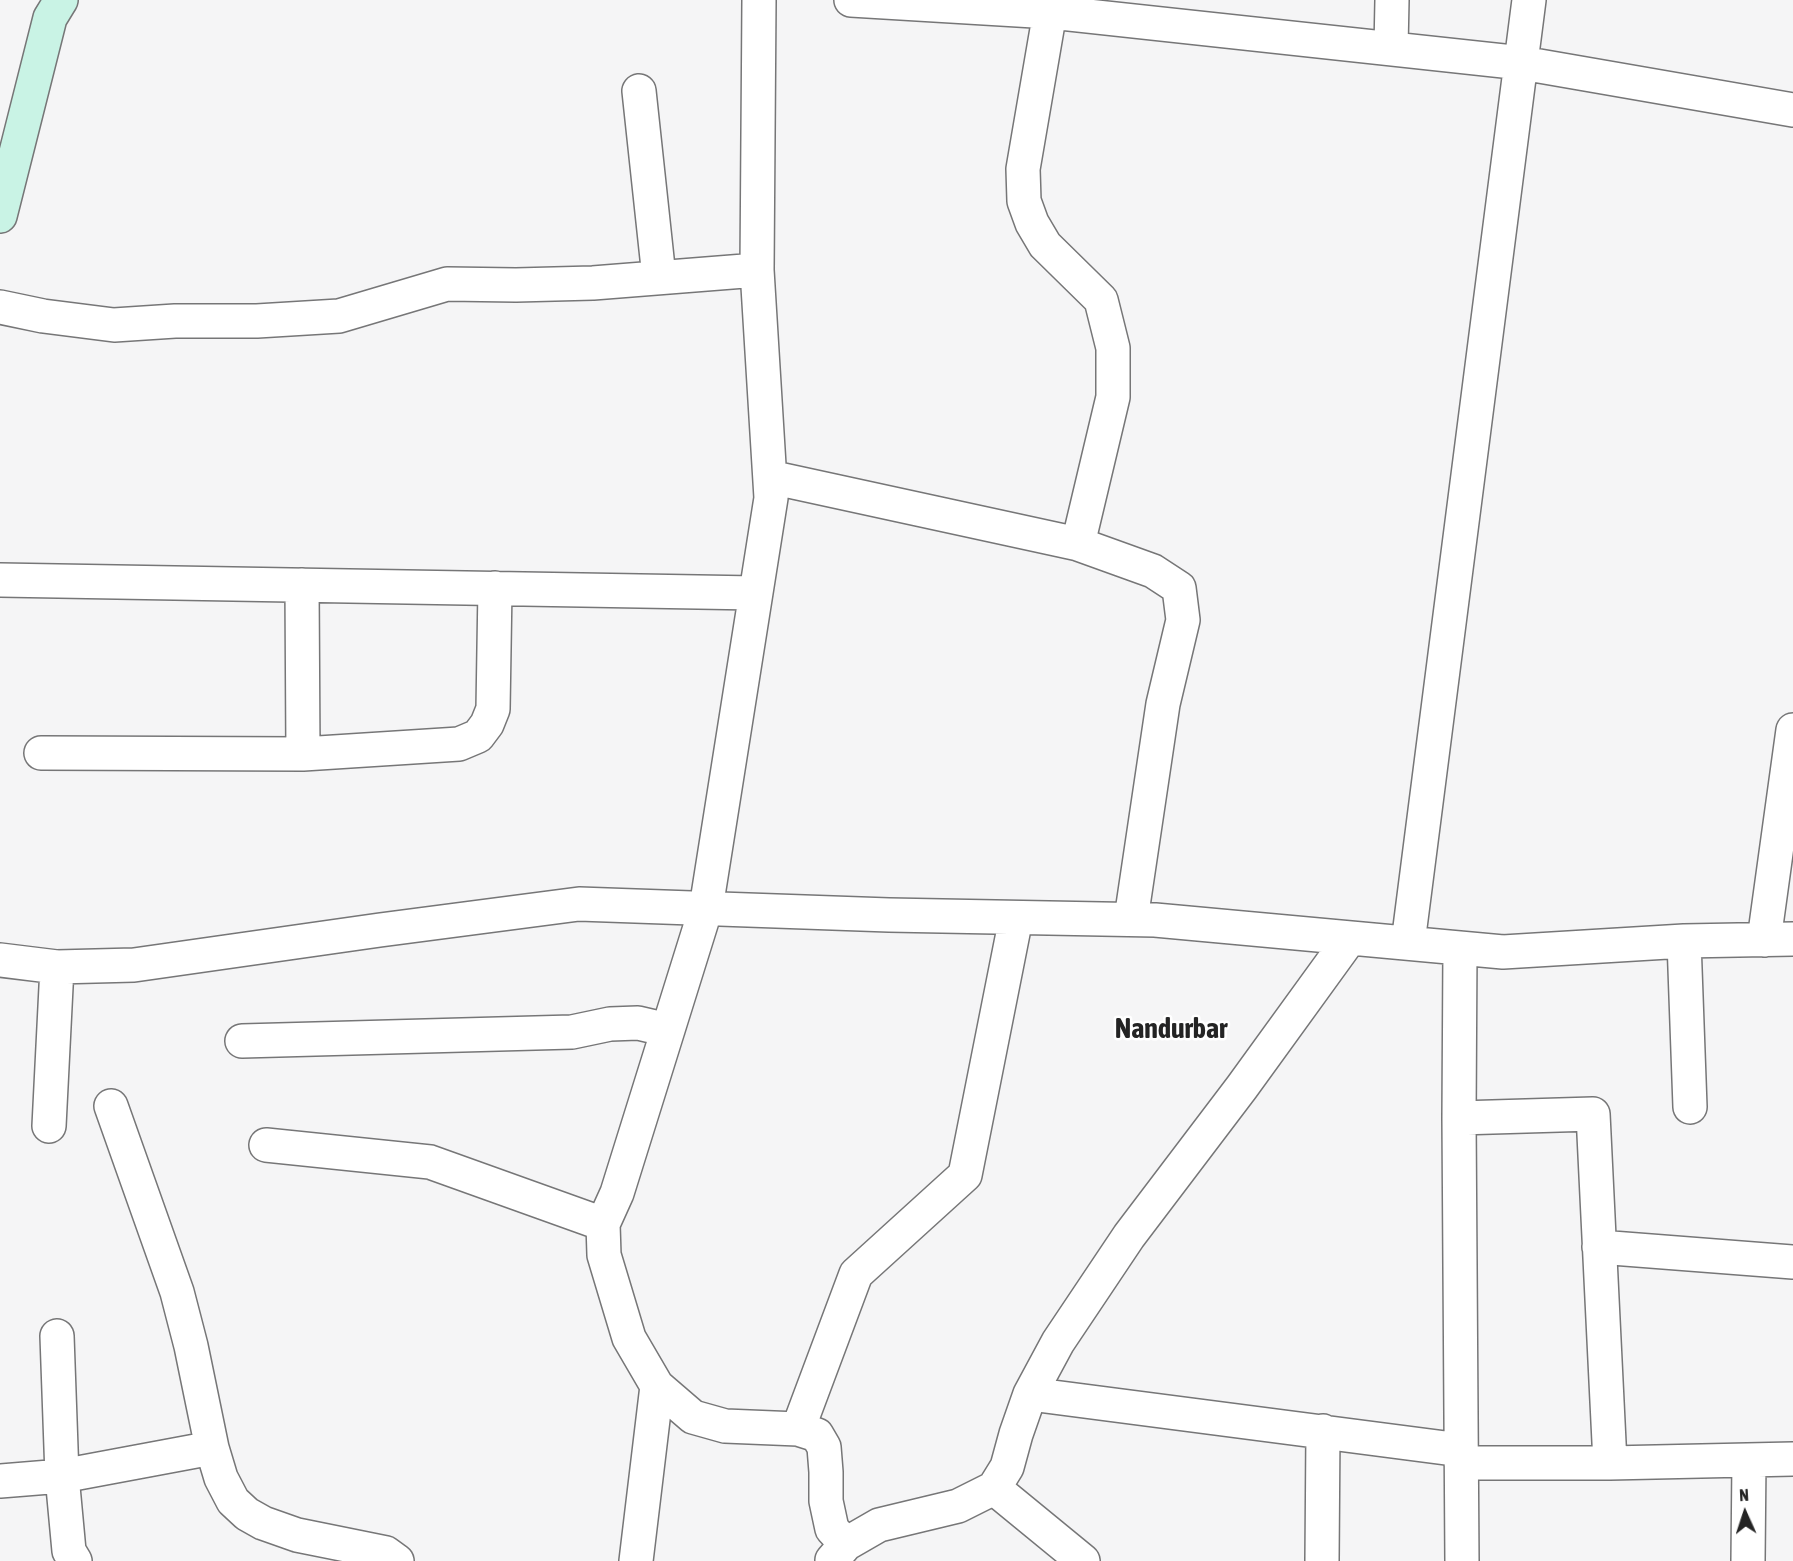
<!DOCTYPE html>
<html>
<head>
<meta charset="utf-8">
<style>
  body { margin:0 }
  #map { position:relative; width:1793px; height:1561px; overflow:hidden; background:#f5f5f6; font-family:"Asap Condensed",sans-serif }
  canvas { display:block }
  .north { position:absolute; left:1715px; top:1483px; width:60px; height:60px; -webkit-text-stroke:4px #fff; paint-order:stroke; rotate:357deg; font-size:16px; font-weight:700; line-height:24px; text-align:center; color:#242424 }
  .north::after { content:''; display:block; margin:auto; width:21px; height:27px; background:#242424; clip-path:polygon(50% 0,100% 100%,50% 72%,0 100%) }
</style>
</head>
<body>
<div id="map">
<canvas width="1793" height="1561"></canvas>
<div class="north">N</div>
</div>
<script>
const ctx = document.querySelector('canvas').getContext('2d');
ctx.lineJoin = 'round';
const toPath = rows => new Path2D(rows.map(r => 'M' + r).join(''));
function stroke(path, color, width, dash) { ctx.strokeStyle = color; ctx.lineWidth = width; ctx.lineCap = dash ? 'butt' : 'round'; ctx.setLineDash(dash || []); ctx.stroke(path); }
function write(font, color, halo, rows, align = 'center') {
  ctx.font = font + ' "Asap Condensed",sans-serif'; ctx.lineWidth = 5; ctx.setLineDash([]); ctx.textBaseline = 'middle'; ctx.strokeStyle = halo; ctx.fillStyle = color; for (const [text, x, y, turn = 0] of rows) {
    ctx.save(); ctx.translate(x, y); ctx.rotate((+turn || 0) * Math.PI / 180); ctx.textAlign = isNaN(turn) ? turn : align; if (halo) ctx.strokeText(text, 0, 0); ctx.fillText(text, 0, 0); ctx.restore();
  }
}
const street = toPath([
  [759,0,757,270,771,498,706,908,617,1193,603,1224,604,1255,629,1338,657,1386,693,1417,725,1426,798,1429,817,1435,824,1447,826,1472,826,1501,832,1529,846,1544],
  [851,0,1051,12,1522,63,1793,110],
  [1052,0,1023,169,1024,201,1032,223,1045,245,1101,300,1113,348,1113,397,1078,544],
  [1391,48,1392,0],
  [639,91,659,277],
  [0,307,43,316,114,325,175,321,257,321,339,316,447,284,516,285,593,283,757,270],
  [770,477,1078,544,1153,571,1179,588,1183,620,1163,704,1131,919],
  [0,580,756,593],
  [302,585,303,754],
  [41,753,303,754,459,744,478,736,487,724,493,709,495,588],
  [1764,940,1793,730],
  [1684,941,1690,1107],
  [1408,943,1529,0],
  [1460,948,1459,1118,1462,1561],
  [0,960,57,967,134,965,380,930,579,904,889,915,1155,920,1503,952,1684,941,1793,939],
  [242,1041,572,1032,610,1024,638,1023,668,1030],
  [111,1106,177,1292,191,1346,212,1448,221,1478,233,1501,247,1514,263,1523,297,1535,386,1553,397,1561],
  [1459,1118,1593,1114,1610,1463],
  [49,1126,57,967],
  [266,1145,430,1162,603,1224],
  [1599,1247,1793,1262],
  [57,1336,62,1476,69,1551,75,1561],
  [1030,1394,1461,1450],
  [798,1429,856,1274,965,1175,1016,918],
  [1461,1463,1610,1463,1793,1459],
  [0,1481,62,1476,212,1448],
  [994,1488,1083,1561],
  [832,1560,846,1544,879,1525,958,1506,994,1488,1007,1467,1016,1434,1030,1394,1058,1342,1129,1236,1242,1087,1350,938],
  [636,1561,657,1386],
  [1322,1561,1323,1431],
  [1748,1561,1749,1460]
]);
const secondary = toPath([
  [0,216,50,18,61,0]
]);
stroke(street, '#767677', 36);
stroke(secondary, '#767677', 36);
stroke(street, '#fff', 33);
stroke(secondary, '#c9f3e5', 33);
write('bold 28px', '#242424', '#fff', [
  ["Nandurbar",1171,1029]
]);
</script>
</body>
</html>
